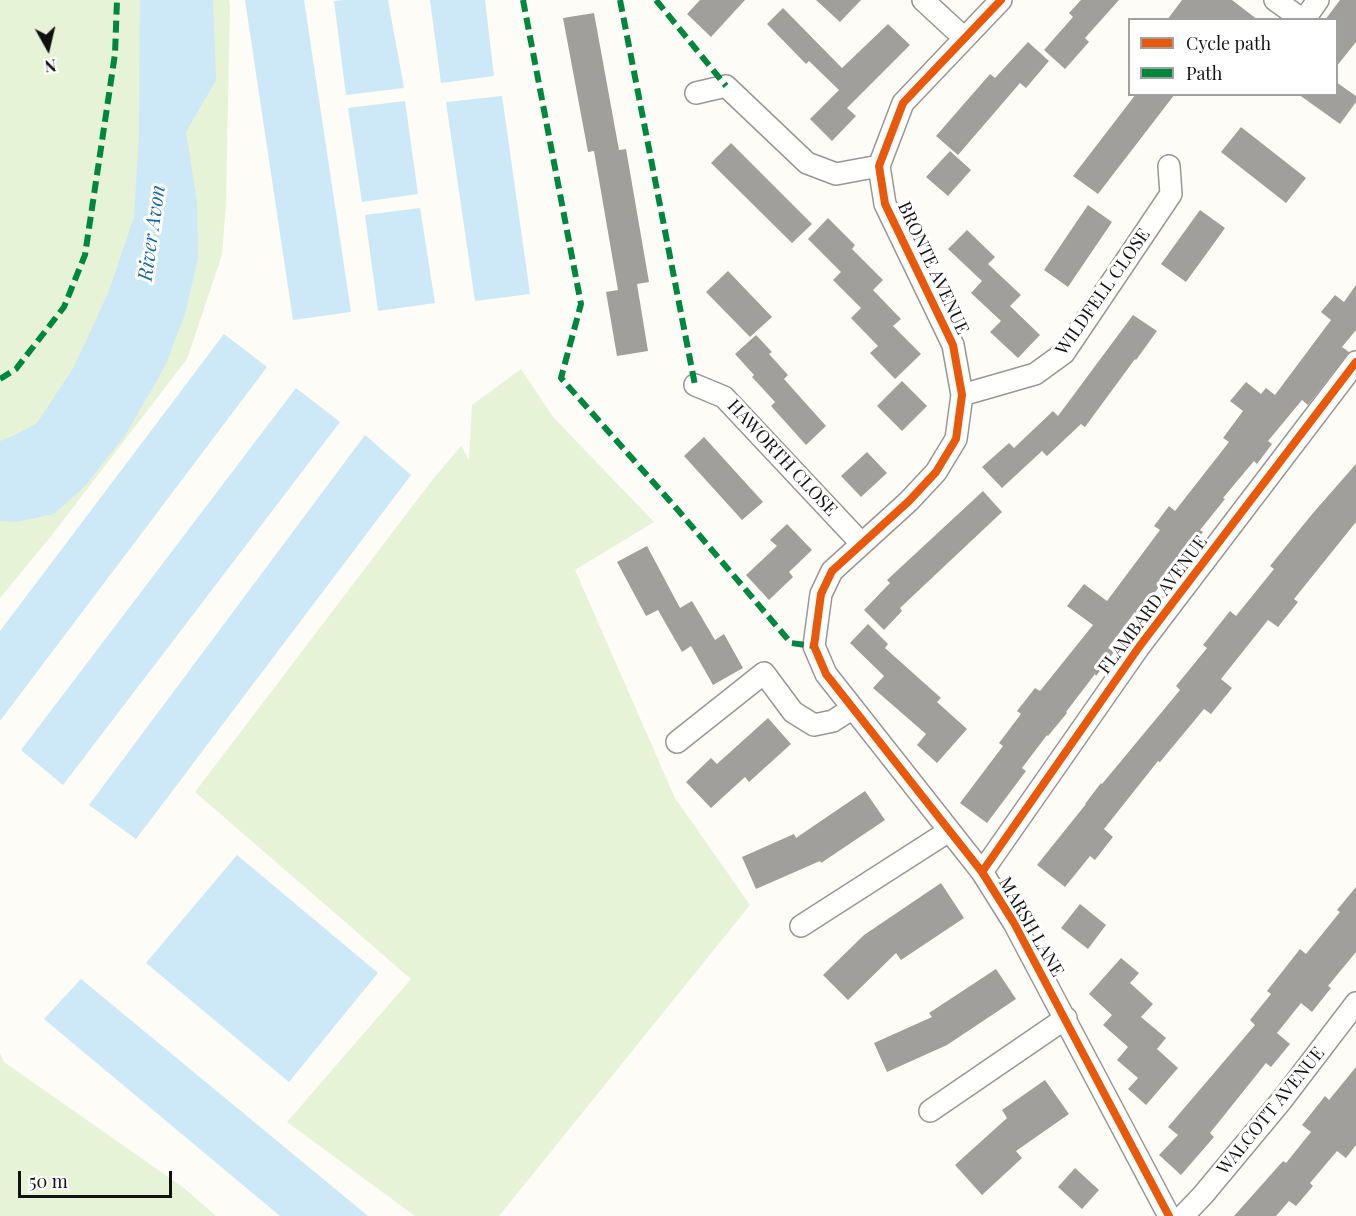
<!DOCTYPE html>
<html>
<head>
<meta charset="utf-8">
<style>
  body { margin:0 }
  #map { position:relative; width:1356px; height:1216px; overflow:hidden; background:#fdfcf7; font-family:"Playfair Display",serif }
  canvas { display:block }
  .legend { position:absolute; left:1128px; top:18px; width:210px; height:78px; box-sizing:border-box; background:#fff; border:2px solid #a0a0a0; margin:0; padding:8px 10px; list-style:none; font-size:18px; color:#111 }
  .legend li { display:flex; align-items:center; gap:12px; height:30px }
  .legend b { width:30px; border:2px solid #a0a0a0 }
  .north { position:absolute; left:18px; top:18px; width:60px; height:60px; -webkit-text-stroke:4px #fff; paint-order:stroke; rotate:172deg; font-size:16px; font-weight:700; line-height:24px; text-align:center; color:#111 }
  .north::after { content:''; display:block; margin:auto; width:21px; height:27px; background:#111; clip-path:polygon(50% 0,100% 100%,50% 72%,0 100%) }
  .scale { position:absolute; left:18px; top:1171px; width:154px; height:27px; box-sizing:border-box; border:3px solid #111; border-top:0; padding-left:8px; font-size:18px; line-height:21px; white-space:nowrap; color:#111; -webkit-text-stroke:4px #fff; paint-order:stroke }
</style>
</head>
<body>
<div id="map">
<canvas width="1356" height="1216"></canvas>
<ul class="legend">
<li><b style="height:8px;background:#e8590c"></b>Cycle path</li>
<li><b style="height:8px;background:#00873e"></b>Path</li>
</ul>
<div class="north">N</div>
<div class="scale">50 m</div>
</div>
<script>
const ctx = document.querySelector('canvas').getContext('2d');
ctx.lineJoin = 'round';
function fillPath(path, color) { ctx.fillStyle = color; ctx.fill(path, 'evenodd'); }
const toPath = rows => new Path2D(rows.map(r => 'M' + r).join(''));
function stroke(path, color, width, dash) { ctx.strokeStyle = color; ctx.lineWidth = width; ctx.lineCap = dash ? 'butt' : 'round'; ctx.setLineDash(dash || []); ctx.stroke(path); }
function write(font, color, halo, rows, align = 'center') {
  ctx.font = font + ' "Playfair Display",serif'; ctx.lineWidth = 6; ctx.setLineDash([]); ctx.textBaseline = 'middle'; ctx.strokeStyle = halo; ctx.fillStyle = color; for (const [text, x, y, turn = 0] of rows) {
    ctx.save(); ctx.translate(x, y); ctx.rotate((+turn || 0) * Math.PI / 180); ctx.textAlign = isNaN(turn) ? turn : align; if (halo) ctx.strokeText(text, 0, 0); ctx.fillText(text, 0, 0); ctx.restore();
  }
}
fillPath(toPath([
  [0,0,229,0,230,5,226,203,222,255,187,359,48,540,0,598],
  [521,369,553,417,654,522,575,570,675,798,750,905,499,1216,415,1216,287,1122,411,979,195,792,433,479,461,446,469,460,472,405],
  [0,1053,4,1062,184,1188,216,1216,0,1216]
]), '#e7f3d7');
fillPath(toPath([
  [140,0,213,0,216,80,186,132,197,202,198,258,185,314,165,366,126,434,85,486,54,514,16,522,0,521,0,441,11,437,37,423,74,367,109,291,134,217,139,135],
  [245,0,304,0,351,312,293,320],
  [345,0,388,0,404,88,346,95,334,1],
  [430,0,485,0,494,76,441,83],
  [502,96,530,294,475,301,446,102],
  [405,101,418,194,362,202,348,108],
  [420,208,435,303,378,311,365,215],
  [224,334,267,367,0,721,0,631],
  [296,388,340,422,63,785,21,750],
  [365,435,411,475,136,839,89,805],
  [237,855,378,973,289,1082,146,963],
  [81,979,368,1216,280,1216,44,1019]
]), '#cde8f7');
fillPath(toPath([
  [700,0,745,0,711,37,687,14],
  [816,0,861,0,840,22],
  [1081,0,1119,0,1085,38,1089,42,1065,69,1044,50,1073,17,1069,13],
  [1182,0,1232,0,1258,20,1167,20],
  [1340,0,1356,0,1356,42,1336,67,1336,20,1325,20],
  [783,8,842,68,888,24,910,45,847,108,856,116,832,141,810,119,839,90,809,61,806,64,767,24],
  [594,13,619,150,626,149,649,282,637,284,648,351,617,356,606,292,618,290,594,151,588,152,563,18],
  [1028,42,1049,61,1026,88,1020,83,958,155,936,136,990,74,995,78],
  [1336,82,1356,96,1356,102,1340,124,1298,94,1336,94],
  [1136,94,1175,94,1098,194,1073,176],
  [1241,127,1306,178,1286,203,1221,152],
  [731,143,812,224,792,243,711,163],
  [950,151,971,170,948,196,926,177],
  [1088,205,1112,222,1068,287,1044,270],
  [1200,210,1225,228,1186,282,1161,264],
  [828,218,855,245,852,249,883,280,873,290,901,319,893,326,921,354,895,379,870,353,878,346,851,318,861,308,833,280,841,272,808,239],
  [967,230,995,257,988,264,1021,295,1010,306,1040,335,1018,358,990,332,1001,321,971,293,982,281,948,249],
  [728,271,772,317,750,337,706,292],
  [1356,285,1356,330,1342,347,1349,352,1308,405,1302,400,1268,441,1272,444,1257,464,1254,461,1223,498,1225,499,1200,530,1203,532,1188,552,1186,551,1138,615,1135,612,1108,648,1114,652,1096,676,1095,674,1066,712,1067,713,1048,736,1047,735,1022,768,1026,771,987,823,960,803,1003,746,999,743,1021,714,1017,711,1035,688,1040,691,1093,625,1067,606,1084,584,1107,601,1160,530,1154,526,1169,506,1175,511,1229,442,1223,438,1243,411,1230,401,1246,382,1261,394,1266,388,1275,395,1331,320,1321,312,1335,295,1344,302],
  [1133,315,1157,331,1136,360,1135,359,1085,427,1081,424,1047,456,1042,451,1002,488,982,467,1009,443,1014,448,1053,411,1058,416],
  [756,335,772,352,769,354,788,375,784,379,826,426,806,445,771,406,775,402,752,377,754,375,735,354],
  [902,381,927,406,902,431,877,406],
  [704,437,763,502,742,520,684,456],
  [867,452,887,473,861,497,841,476],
  [1356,464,1356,522,1294,599,1298,602,1278,627,1268,620,1221,679,1232,688,1211,714,1204,709,1160,762,1158,761,1104,829,1113,837,1095,860,1090,856,1065,887,1037,865,1086,804,1085,804,1101,783,1102,784,1180,690,1176,686,1207,648,1203,645,1230,611,1236,616,1274,569,1270,566,1313,513],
  [983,491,1002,512,900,608,902,611,884,630,864,610,890,583,887,580],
  [787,524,812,550,789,572,793,577,769,600,746,575,777,546,770,540],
  [647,546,680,608,692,601,715,640,724,634,743,668,713,685,691,646,682,652,658,610,646,616,617,562],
  [868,624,888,644,885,648,941,698,937,702,967,729,937,763,917,745,926,734,873,688,884,676,850,643],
  [768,718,791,744,749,782,745,777,711,808,686,782,711,758,717,764],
  [865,791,885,820,821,863,820,861,756,889,742,857,794,834,796,838],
  [941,883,964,918,901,960,896,953,848,1000,823,975,864,935],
  [1356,887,1356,952,1328,986,1331,988,1312,1012,1301,1003,1277,1033,1290,1044,1271,1067,1266,1063,1210,1133,1214,1137,1181,1175,1159,1155,1178,1135,1168,1127,1255,1025,1250,1020,1271,994,1267,991,1300,949,1306,954,1340,912,1337,910],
  [1080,904,1106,925,1088,949,1061,928],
  [1121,958,1139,973,1130,983,1153,1004,1141,1017,1166,1038,1157,1049,1178,1068,1146,1105,1128,1089,1138,1078,1117,1060,1128,1047,1103,1025,1112,1015,1089,994],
  [996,969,1016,999,947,1045,887,1072,874,1043,932,1017,929,1013],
  [1356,1067,1356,1145,1346,1158,1337,1151,1310,1183,1313,1186,1296,1206,1289,1201,1276,1216,1234,1216,1283,1161,1286,1163,1311,1132,1302,1125,1325,1096,1329,1100],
  [1045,1080,1069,1114,1016,1151,1022,1158,982,1195,955,1165,1007,1118,1002,1110],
  [1075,1168,1099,1190,1082,1209,1058,1187]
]), '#a19f9c');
const minor = toPath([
  [923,0,964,38],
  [1001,0,903,103,879,166,885,204,953,345,962,395,956,439,936,472,909,501,832,571,821,594,814,646,826,674,982,872,1014,923,1169,1216],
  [1275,0,1303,20],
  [1304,20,1318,0],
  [696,93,726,86,807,163,836,174,879,166],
  [695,385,724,397,861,543],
  [962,395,1035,374,1064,353,1171,194,1169,166],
  [677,742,764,673,793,712,814,725,833,721,853,708],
  [982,872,1139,647,1356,362],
  [801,926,949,831],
  [930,1111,1066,1018],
  [1183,1216,1203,1195,1282,1100,1356,1003]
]);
stroke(minor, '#979795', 24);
stroke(minor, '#fffffe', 21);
stroke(toPath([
  [523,0,581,304,561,378,677,509,791,643,814,646],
  [620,0,695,385],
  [656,0,726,86],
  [0,379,16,369,64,307,85,255,115,54,117,0]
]), '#00873e', 6, [12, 6]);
stroke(toPath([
  [1001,0,903,103,879,166,885,204,953,345,962,395,956,439,936,472,909,501,832,571,821,594,814,646,826,674,982,872,1014,923,1169,1216],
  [982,872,1139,647,1356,362]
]), '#e8590c', 8);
write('18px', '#111', '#fff', [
  ["BRONTE AVENUE",933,268,65],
  ["WILDFELL CLOSE",1103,292,-55],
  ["HAWORTH CLOSE",782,458,47],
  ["FLAMBARD AVENUE",1153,605,-53],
  ["MARSH LANE",1031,927,60],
  ["WALCOTT AVENUE",1271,1111,-51]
]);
write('italic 20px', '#1768a6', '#fff', [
  ["River Avon",152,233,-82]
]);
</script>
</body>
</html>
